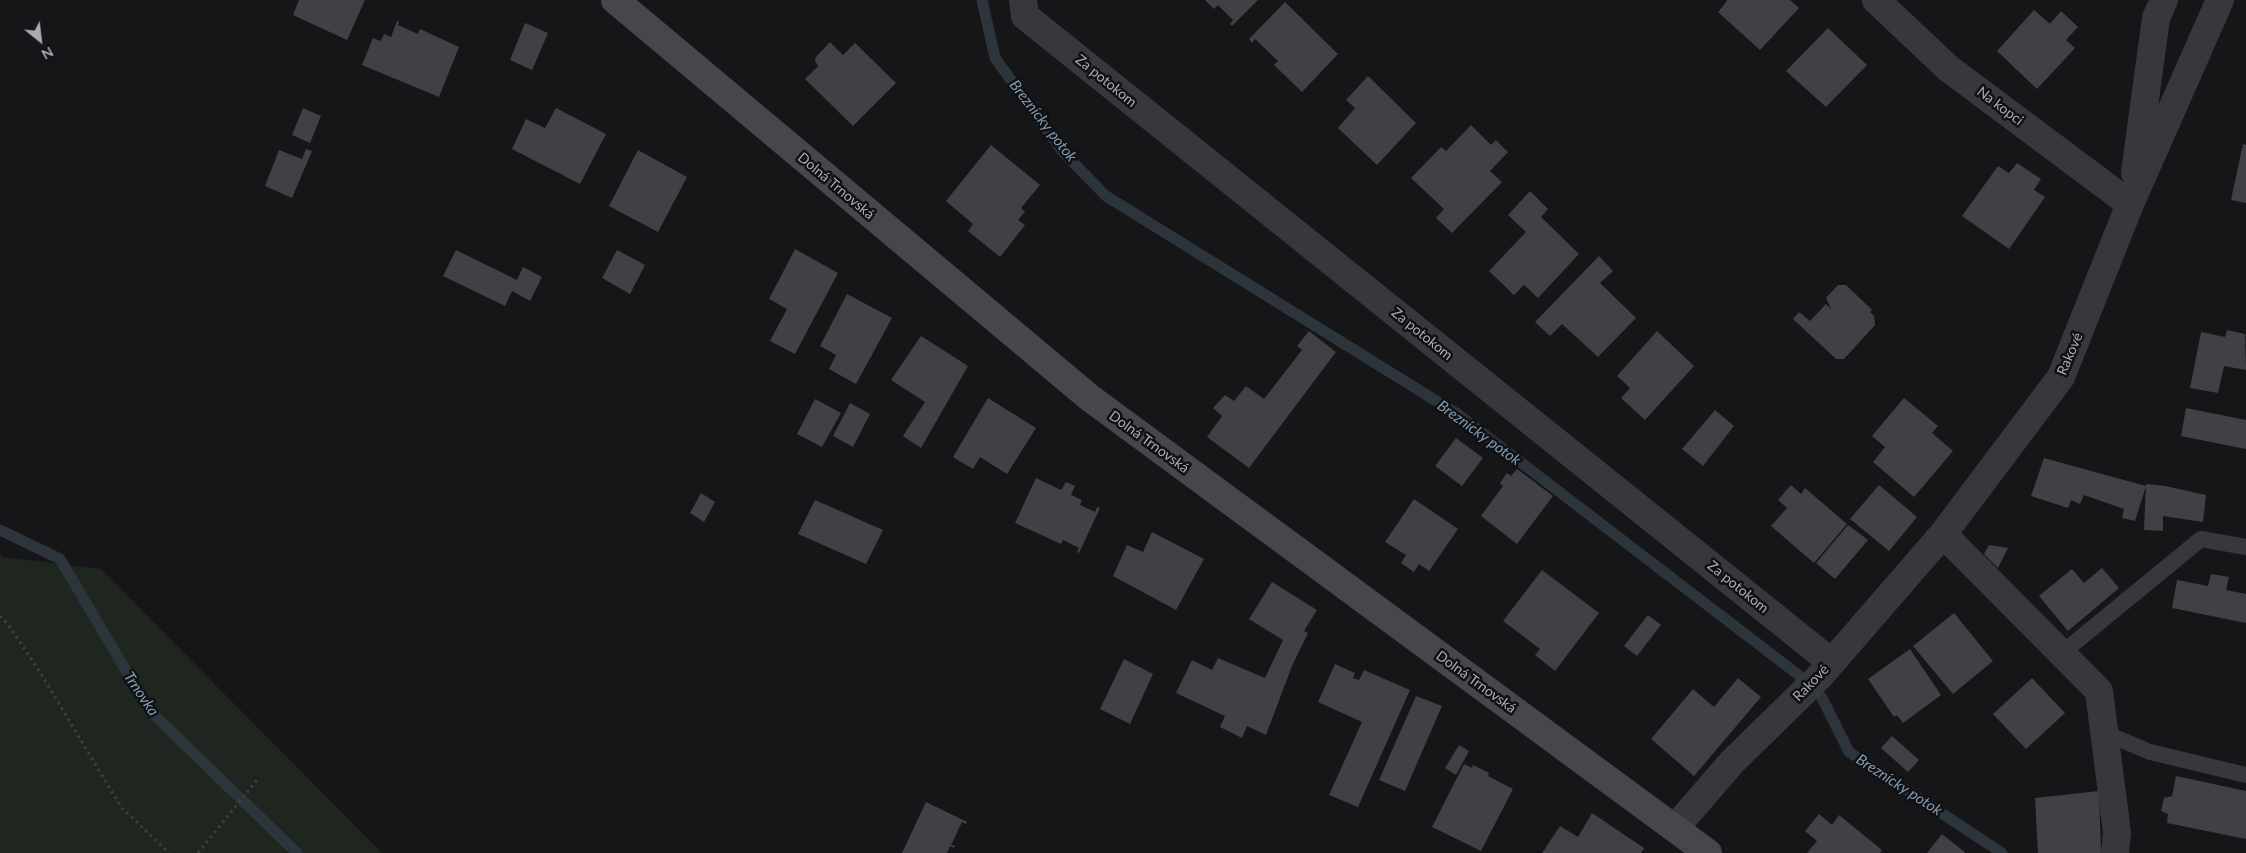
<!DOCTYPE html>
<html>
<head>
<meta charset="utf-8">
<style>
  body { margin:0 }
  #map { position:relative; width:2246px; height:853px; overflow:hidden; background:#161618; font-family:Lato,sans-serif }
  canvas { display:block }
  .north { position:absolute; left:15px; top:15px; width:50px; height:50px; -webkit-text-stroke:4px #111113; paint-order:stroke; rotate:151deg; font-size:14px; font-weight:700; line-height:20px; text-align:center; color:#a8adb8 }
  .north::after { content:''; display:block; margin:auto; width:18px; height:22px; background:#a8adb8; clip-path:polygon(50% 0,100% 100%,50% 72%,0 100%) }
</style>
</head>
<body>
<div id="map">
<canvas width="2246" height="853"></canvas>
<div class="north">N</div>
</div>
<script>
const ctx = document.querySelector('canvas').getContext('2d');
ctx.lineJoin = 'round';
function fillPath(path, color) { ctx.fillStyle = color; ctx.fill(path, 'evenodd'); }
const toPath = rows => new Path2D(rows.map(r => 'M' + r).join(''));
function stroke(path, color, width, dash) { ctx.strokeStyle = color; ctx.lineWidth = width; ctx.lineCap = dash ? 'butt' : 'round'; ctx.setLineDash(dash || []); ctx.stroke(path); }
function write(font, color, halo, rows, align = 'center') {
  ctx.font = font + ' Lato,sans-serif'; ctx.lineWidth = 5; ctx.setLineDash([]); ctx.textBaseline = 'middle'; ctx.strokeStyle = halo; ctx.fillStyle = color; for (const [text, x, y, turn = 0] of rows) {
    ctx.save(); ctx.translate(x, y); ctx.rotate((+turn || 0) * Math.PI / 180); ctx.textAlign = isNaN(turn) ? turn : align; if (halo) ctx.strokeText(text, 0, 0); ctx.fillText(text, 0, 0); ctx.restore();
  }
}
fillPath(toPath([
  [0,554,3,557,101,569,382,853,0,853]
]), '#1e261f');
stroke(toPath([
  [982,0,995,58,1063,152,1106,196,1459,415,1809,683,1822,698,1849,752,2002,853],
  [0,530,60,559,150,711,297,853]
]), '#2c353c', 11);
fillPath(toPath([
  [299,0,365,0,347,40,293,15],
  [1205,0,1258,0,1232,26,1230,24,1233,20,1218,5,1214,9],
  [1726,0,1790,0,1799,8,1760,50,1718,12,1727,1],
  [1285,2,1338,54,1302,92,1274,65,1278,61,1255,39,1252,43,1249,39],
  [2034,10,2050,24,2061,11,2078,27,2066,40,2075,48,2037,89,1997,51],
  [397,21,399,22,398,25,418,34,420,29,459,47,439,97,362,65,373,38,381,41,384,34,391,37],
  [525,23,548,33,532,70,510,60],
  [1828,28,1867,65,1826,107,1786,71],
  [830,42,843,55,855,43,896,83,853,126,805,79,818,66,815,61,816,57],
  [1368,76,1416,123,1377,165,1338,128,1355,108,1346,100],
  [303,108,321,116,310,143,292,135],
  [556,108,606,134,580,184,512,149,526,119,545,128],
  [1471,125,1491,145,1496,140,1508,152,1490,171,1502,182,1452,233,1436,218,1444,209,1411,178,1441,147,1446,151],
  [2243,144,2246,145,2246,203,2231,200],
  [991,145,1040,185,1021,208,1025,212,1018,220,1025,225,1000,257,968,231,973,224,946,201],
  [306,149,312,151,292,198,265,186,279,150,302,159],
  [638,150,687,177,658,232,609,206],
  [2017,163,2041,179,2034,190,2045,197,2009,249,1962,216,1998,166,2009,173],
  [1530,191,1548,209,1541,217,1579,254,1538,298,1524,285,1514,295,1489,271,1526,232,1508,215],
  [795,249,838,273,795,354,770,341,787,309,769,299],
  [456,250,517,280,523,267,542,277,530,301,512,291,505,306,443,276],
  [617,250,645,265,630,294,602,278],
  [1599,256,1613,271,1600,283,1636,318,1598,357,1562,324,1550,336,1535,322],
  [1838,285,1846,285,1872,310,1870,312,1874,316,1875,325,1844,359,1836,359,1793,319,1799,312,1810,321,1826,304,1831,309,1826,298],
  [847,294,892,318,856,384,829,369,836,355,820,346],
  [2227,330,2245,334,2246,370,2224,366,2218,393,2190,388,2201,332,2225,337],
  [1309,331,1336,352,1249,468,1207,437,1222,416,1213,408,1225,395,1234,401,1246,386,1264,399,1302,350,1297,346],
  [1657,331,1694,366,1645,420,1621,398,1630,388,1617,376],
  [921,336,968,366,921,448,903,436,925,402,891,380],
  [988,398,1036,428,1007,474,980,457,973,469,953,457],
  [1904,398,1938,426,1932,433,1953,451,1914,497,1873,462,1885,447,1872,436],
  [815,399,841,413,822,447,797,434],
  [850,403,870,414,853,447,833,436],
  [2186,408,2246,420,2246,449,2181,436],
  [1715,410,1734,426,1703,466,1682,449],
  [1456,438,1483,458,1462,486,1435,466],
  [2044,458,2146,486,2135,521,2122,518,2124,509,2084,495,2080,504,2071,500,2068,508,2031,496],
  [1517,469,1553,496,1517,544,1481,516,1503,486,1500,483,1507,473,1511,476],
  [1036,478,1061,490,1066,482,1075,486,1071,495,1082,500,1080,505,1095,512,1097,507,1100,508,1079,553,1077,552,1079,548,1063,540,1061,544,1015,523],
  [2146,484,2165,486,2206,495,2203,522,2163,516,2163,531,2144,530],
  [1791,485,1801,494,1805,488,1847,524,1814,563,1771,526,1787,508,1778,500],
  [1879,485,1917,517,1889,551,1850,519],
  [701,493,715,502,704,522,690,513],
  [1414,499,1458,529,1429,571,1419,564,1414,572,1401,563,1406,555,1385,542],
  [815,500,883,530,866,564,798,534],
  [1848,525,1868,540,1835,579,1816,563],
  [1152,532,1204,559,1176,610,1113,576,1127,545,1143,552],
  [1989,545,2008,548,1998,568,1984,554],
  [2102,568,2119,588,2068,631,2039,596,2072,569,2084,583],
  [1542,570,1599,613,1555,671,1535,655,1540,649,1503,621],
  [2211,574,2229,577,2226,590,2246,594,2246,623,2172,608,2177,580,2208,586],
  [1272,582,1317,610,1304,631,1308,633,1292,666,1266,735,1247,726,1242,738,1220,727,1225,716,1176,693,1192,660,1212,670,1218,658,1265,678,1283,640,1249,619],
  [1954,613,1993,661,1953,694,1913,646],
  [1648,615,1661,625,1637,656,1624,646],
  [1910,649,1941,695,1903,723,1897,715,1894,717,1868,679],
  [1124,659,1153,674,1130,724,1100,709],
  [1335,664,1355,673,1353,678,1359,680,1364,670,1410,690,1358,807,1329,795,1362,722,1318,702],
  [1738,678,1761,697,1694,776,1651,739,1693,689,1714,707],
  [2032,678,2065,713,2026,749,1993,714],
  [1416,696,1442,706,1405,791,1379,780],
  [1892,736,1919,760,1908,772,1881,748],
  [1459,745,1469,751,1456,775,1445,768],
  [1464,764,1472,768,1473,765,1489,773,1488,776,1513,789,1481,851,1432,827],
  [2176,776,2246,791,2246,839,2167,823,2168,814,2161,811,2164,798,2172,796],
  [2099,791,2101,853,2038,853,2035,798],
  [926,802,967,822,966,824,962,822,951,845,955,846,954,848,950,846,947,853,902,853],
  [1592,813,1644,848,1641,853,1542,853,1560,826,1578,837],
  [1819,814,1832,825,1839,815,1882,850,1880,853,1807,853,1817,841,1805,831],
  [1942,834,1966,853,1927,853]
]), '#404145');
stroke(toPath([
  [0,616,7,623,40,672,121,807,169,853],
  [198,853,257,780]
]), '#3d3f44', 3, [2.5, 4]);
stroke(toPath([
  [2062,653,2201,539,2246,547],
  [2105,733,2150,752,2246,775]
]), '#37383d', 16);
stroke(toPath([
  [1023,0,1025,16,1831,662],
  [1876,0,1948,68,2130,204],
  [2135,173,2156,18,2164,0],
  [1943,534,2099,691,2117,833,2115,853],
  [1675,828,1732,762,1819,677,1943,534,2061,377,2130,204,2220,0]
]), '#37383d', 28);
stroke(toPath([
  [615,0,1090,398,1708,853]
]), '#45474d', 28);
write('14px', '#a8adb8', '#111113', [
  ["Za potokom",1106,81,39],
  ["Na kopci",2000,106,37],
  ["Dolná Trnovská",836,186,40],
  ["Za potokom",1422,334,39],
  ["Rakové",2070,354,-67],
  ["Dolná Trnovská",1149,442,36],
  ["Za potokom",1738,587,39],
  ["Dolná Trnovská",1476,682,36],
  ["Rakové",1811,683,-46]
]);
write('italic 15px', '#7f9bb3', '#111113', [
  ["Breznícky potok",1043,121,52],
  ["Breznícky potok",1479,433,36],
  ["Trnovka",141,694,56],
  ["Breznícky potok",1899,785,33]
]);
</script>
</body>
</html>
